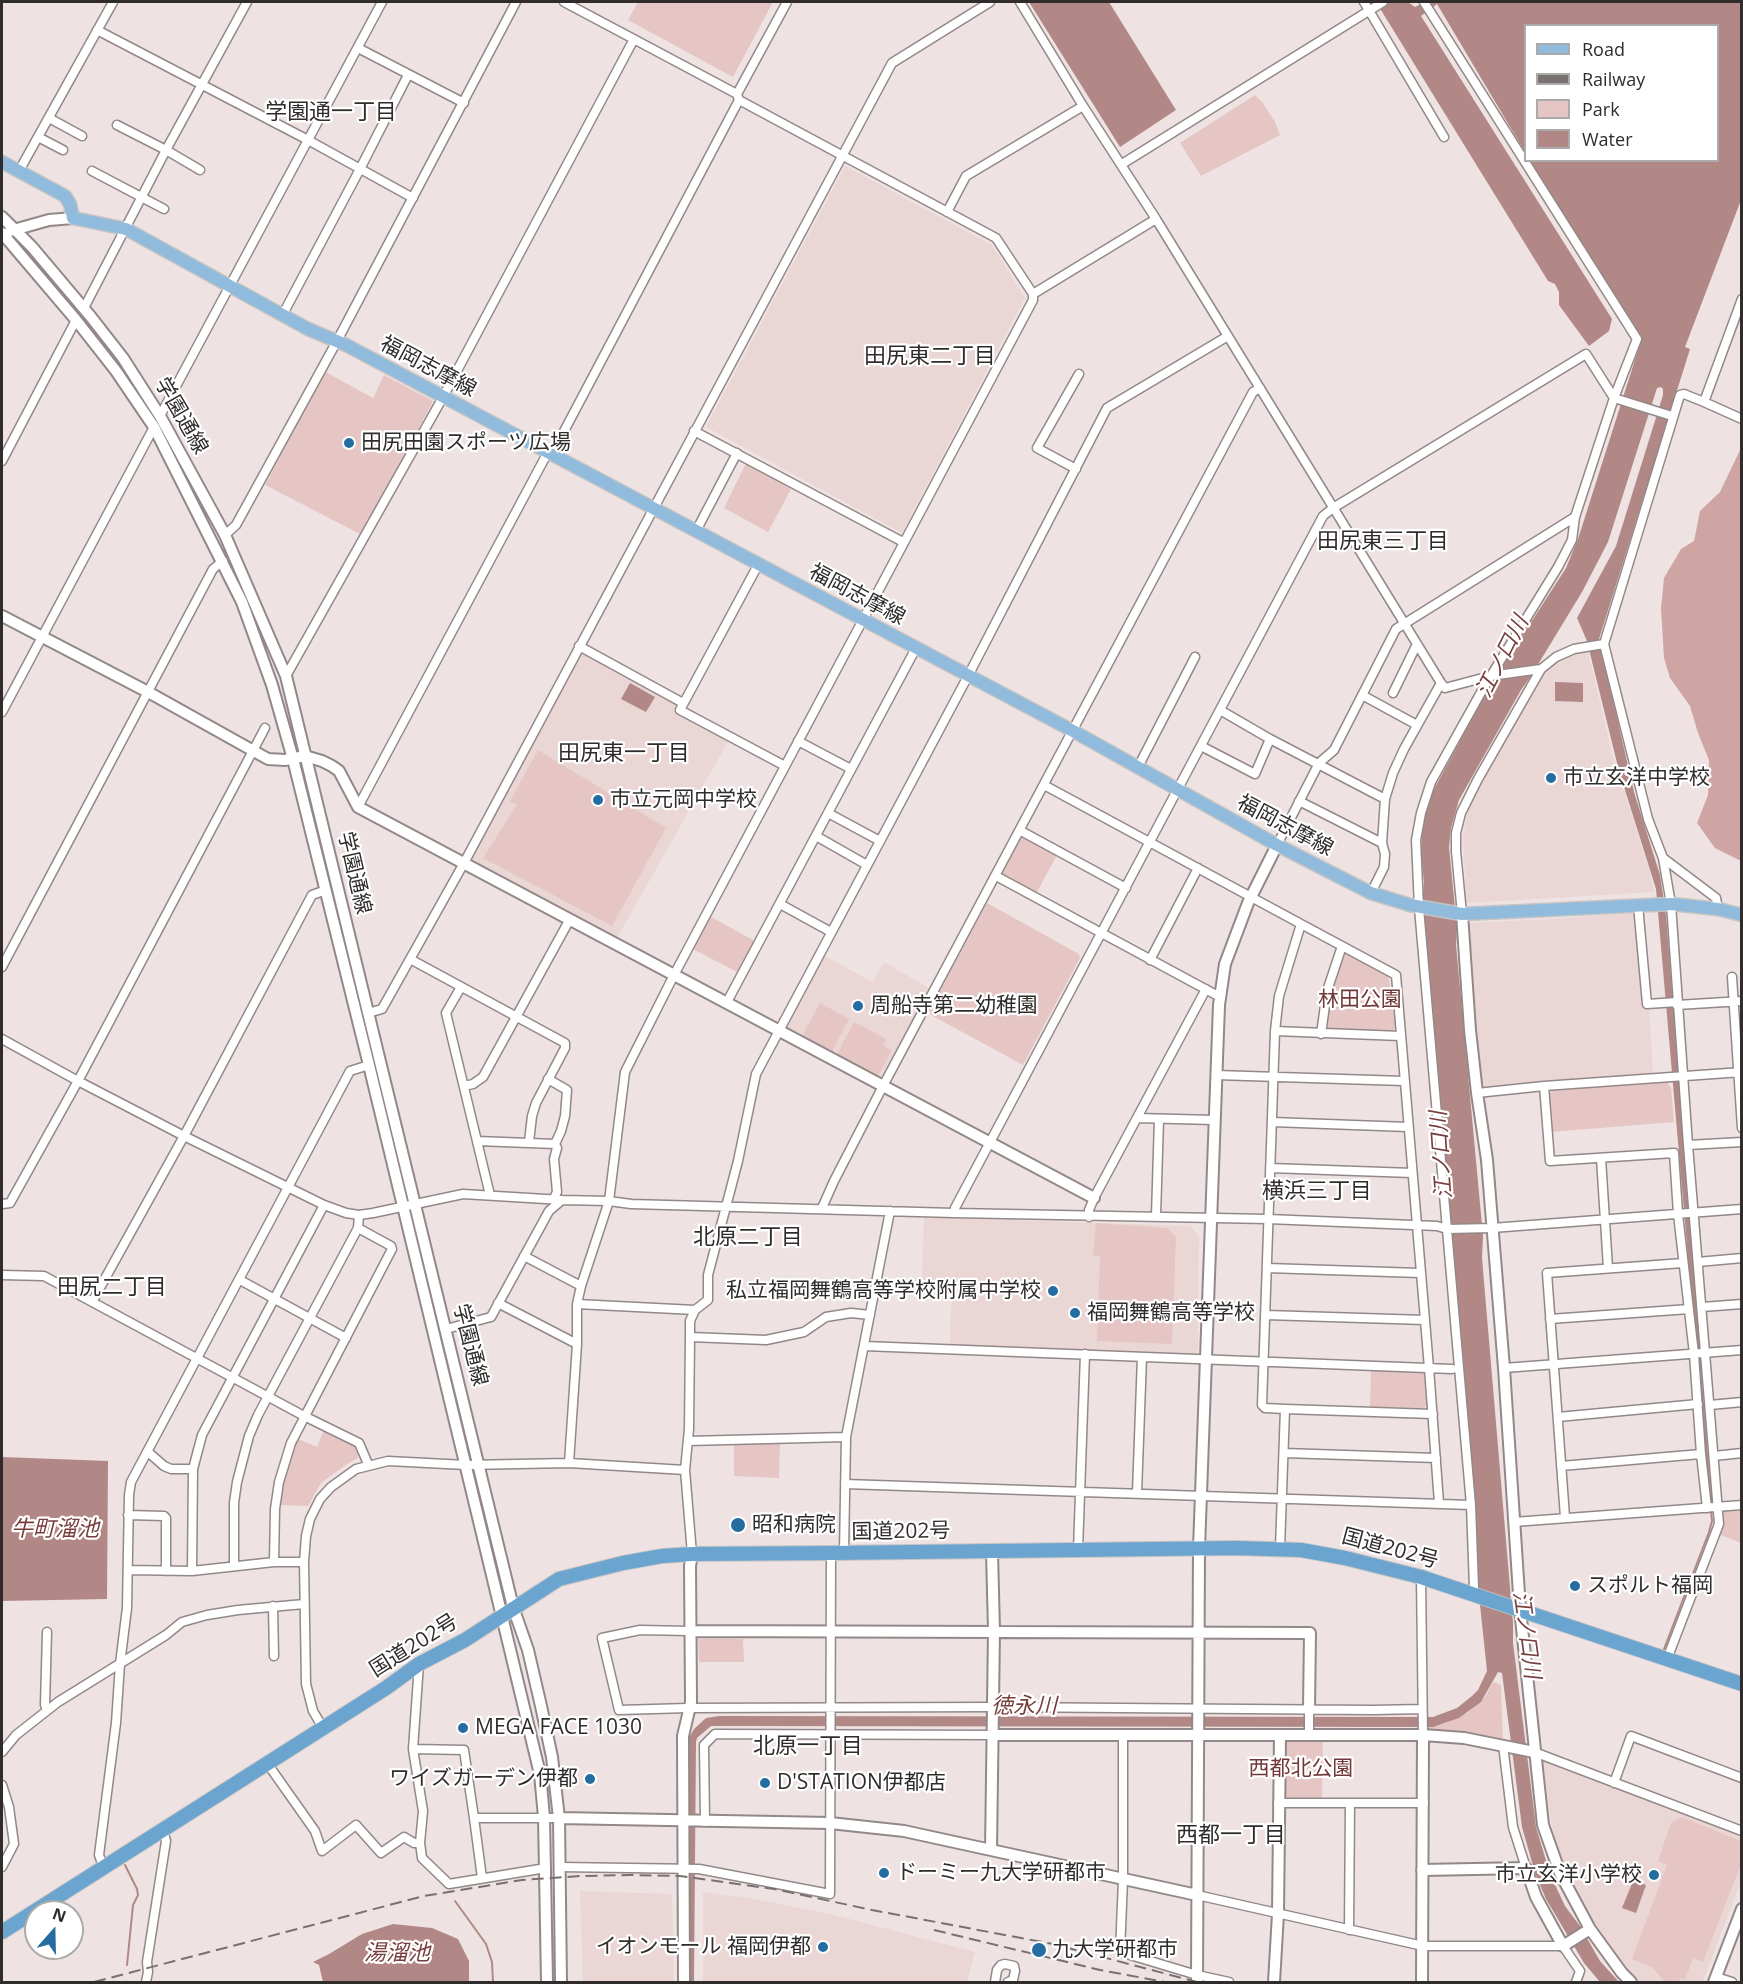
<!DOCTYPE html>
<html>
<head>
<meta charset="utf-8">
<style>
  body { margin:0 }
  #map { position:relative; width:1743px; height:1984px; overflow:hidden; background:#eee3e2; font-family:"Open Sans",sans-serif }
  canvas { display:block }
  .frame { position:absolute; inset:0; border:3px solid #302c2c; pointer-events:none }
  .legend { position:absolute; left:1524px; top:24px; width:195px; height:138px; box-sizing:border-box; background:#fff; border:2px solid #acabab; margin:0; padding:8px 10px; list-style:none; font-size:18px; color:#302c2c }
  .legend li { display:flex; align-items:center; gap:12px; height:30px }
  .legend b { width:30px; border:2px solid #acabab }
  .north { position:absolute; left:24px; top:1900px; width:60px; height:60px; box-sizing:border-box; background:#fff; border:2px solid #acabab; border-radius:50%; rotate:20deg; font-size:16px; font-weight:700; line-height:24px; text-align:center; color:#302c2c }
  .north::after { content:''; display:block; margin:auto; width:21px; height:27px; background:#256ca0; clip-path:polygon(50% 0,100% 100%,50% 72%,0 100%) }
</style>
</head>
<body>
<div id="map">
<canvas width="1743" height="1984"></canvas>
<div class="frame"></div>
<ul class="legend">
<li><b style="height:8px;background:#91bbdc"></b>Road</li>
<li><b style="height:8px;background:#777170"></b>Railway</li>
<li><b style="height:16px;background:#e5c6c4"></b>Park</li>
<li><b style="height:16px;background:#b18886"></b>Water</li>
</ul>
<div class="north">N</div>
</div>
<script>
const ctx = document.querySelector('canvas').getContext('2d');
ctx.lineJoin = 'round';
function fillPath(path, color) { ctx.fillStyle = color; ctx.fill(path, 'evenodd'); }
const toPath = rows => new Path2D(rows.map(r => 'M' + r).join(''));
function stroke(path, color, width, dash) { ctx.strokeStyle = color; ctx.lineWidth = width; ctx.lineCap = dash ? 'butt' : 'round'; ctx.setLineDash(dash || []); ctx.stroke(path); }
function write(font, color, halo, rows, align = 'center') {
  ctx.font = font + ' "Open Sans","Noto Sans JP",sans-serif'; ctx.lineWidth = 4.5; ctx.setLineDash([]); ctx.textBaseline = 'middle'; ctx.strokeStyle = halo; ctx.fillStyle = color; for (const [text, x, y, turn = 0] of rows) {
    ctx.save(); ctx.translate(x, y); ctx.rotate((+turn || 0) * Math.PI / 180); ctx.textAlign = isNaN(turn) ? turn : align; if (halo) ctx.strokeText(text, 0, 0); ctx.fillText(text, 0, 0); ctx.restore();
  }
}
fillPath(toPath([
  [845,166,992,245,1025,298,902,533,706,427],
  [580,651,680,703,675,712,729,740,617,938,471,861,470,859],
  [1588,652,1612,753,1649,870,1654,892,1466,903,1463,835,1469,804,1542,673,1553,661],
  [1634,913,1643,1006,1649,1007,1653,1073,1481,1087,1466,923,1553,919],
  [823,955,872,982,884,962,929,988,883,1081,787,1029,785,1025],
  [924,1217,1190,1226,1199,1236,1198,1350,1194,1356,950,1345,952,1280,922,1280],
  [1543,1761,1741,1837,1741,1881,1703,1982,1640,1982,1611,1950,1564,1870,1553,1835],
  [580,1891,672,1894,674,1982,583,1982],
  [703,1892,754,1899,830,1914,975,1952,967,1982,703,1982]
]), '#ead6d5');
fillPath(toPath([
  [638,2,773,2,733,77,628,20],
  [1255,95,1262,102,1275,122,1280,135,1201,176,1180,143],
  [324,371,373,398,384,375,433,401,362,535,265,485],
  [746,463,791,489,768,532,724,508],
  [538,750,666,828,612,926,483,858,517,805,510,801],
  [1024,837,1057,855,1036,894,1003,876,1002,871,1020,838],
  [987,903,1079,954,1080,958,1023,1065,931,1015,930,1010],
  [711,917,753,940,755,943,739,973,691,948,708,918],
  [1345,953,1387,975,1389,979,1396,1028,1392,1032,1328,1030,1325,1027,1327,1007,1341,954],
  [820,1003,849,1019,832,1052,802,1036],
  [854,1022,886,1039,883,1046,892,1050,878,1076,837,1054],
  [1666,1081,1671,1088,1674,1122,1551,1132,1548,1095,1551,1091],
  [1096,1223,1167,1228,1176,1237,1172,1344,1097,1341,1100,1256,1093,1255],
  [1371,1370,1421,1371,1425,1373,1427,1406,1424,1408,1370,1407],
  [324,1430,357,1447,358,1458,347,1464,321,1483,308,1506,278,1505,281,1486,296,1438,317,1447],
  [780,1441,779,1478,734,1476,734,1442],
  [1741,1508,1741,1543,1718,1534,1724,1509],
  [698,1639,743,1639,744,1662,699,1662],
  [1493,1682,1501,1685,1503,1745,1423,1735,1423,1727,1444,1724,1467,1713,1486,1696],
  [1280,1735,1323,1735,1322,1803,1278,1803],
  [1682,1817,1741,1841,1741,1864,1703,1962,1693,1958,1685,1980,1680,1978,1679,1982,1665,1982,1652,1967,1632,1959,1667,1865,1658,1861,1671,1823]
]), '#e5c6c4');
fillPath(toPath([
  [1741,448,1741,861,1715,848,1697,823,1708,795,1709,760,1698,733,1690,706,1670,678,1664,658,1661,608,1664,578,1681,549,1694,541,1700,511,1720,492]
]), '#cea5a2');
fillPath(toPath([
  [1029,2,1109,2,1176,110,1120,147],
  [1376,2,1408,2,1415,7,1425,2,1741,2,1741,200,1685,347,1690,349,1599,639,1634,792,1660,875,1666,915,1701,1348,1696,1349,1656,889,1619,771,1587,641,1577,618,1616,546,1663,395,1663,389,1661,387,1657,388,1608,542,1582,592,1531,676,1521,690,1459,800,1451,828,1449,847,1457,928,1456,945,1483,1236,1482,1258,1513,1623,1513,1643,1536,1827,1550,1874,1565,1906,1580,1926,1600,1961,1619,1982,1600,1982,1584,1963,1546,1899,1535,1873,1522,1827,1502,1673,1498,1672,1481,1702,1459,1718,1433,1727,711,1726,697,1738,696,1742,694,1982,690,1982,690,1736,694,1729,706,1718,719,1716,1433,1717,1457,1708,1472,1696,1478,1690,1487,1671,1478,1586,1468,1414,1423,896,1424,882,1421,853,1423,819,1433,791,1488,689,1566,568,1578,539,1640,344,1530,161,1718,160,1718,26,1526,26,1525,152,1437,4,1421,16,1612,319,1609,331,1589,346,1559,305,1559,292,1555,284,1548,281],
  [1555,682,1583,683,1583,702,1555,701],
  [630,683,655,697,646,712,621,699],
  [2,1457,108,1461,107,1599,2,1601],
  [1633,1881,1646,1885,1636,1913,1622,1908],
  [393,1924,432,1928,458,1939,469,1961,469,1982,323,1982,319,1965,313,1962,329,1954,362,1934]
]), '#b18886');
stroke(toPath([
  [1699,1355,1711,1505],
  [1664,1649,1709,1532,1712,1521,1711,1511],
  [125,1865,137,1889,138,1895,133,1905,127,1965],
  [455,1901,486,1944,492,1962,493,1982]
]), '#b18886', 2);
const minor = toPath([
  [564,2,737,94,739,100,996,238,1033,294,1033,300,674,975,625,1072,609,1201,581,1286,577,1304,577,1344,569,1463],
  [1020,2,1083,106,1156,219,1441,683,1445,688,1490,676,1541,669],
  [1364,2,1444,137],
  [97,30,308,140,413,198],
  [358,48,464,103],
  [737,94,787,2],
  [49,118,82,136],
  [117,125,166,150,200,170],
  [38,137,63,150],
  [1122,164,1383,2],
  [19,171,113,2],
  [92,171,164,209],
  [947,212,966,176,1083,106],
  [1033,294,1156,219],
  [84,308,166,150,247,2],
  [283,314,360,169,408,75],
  [1704,402,1742,299],
  [160,416,382,2],
  [694,431,903,542],
  [552,454,739,100],
  [2,461,76,320],
  [1076,469,1037,448,1079,374],
  [696,531,737,453],
  [225,535,236,525,337,341,516,2],
  [758,565,680,710,785,766],
  [579,646,683,703],
  [286,676,443,397,634,39],
  [1393,693,1417,644],
  [1362,695,1417,725],
  [1220,710,1270,739,1385,799],
  [2,712,154,427],
  [798,741,851,769],
  [1201,746,1255,774,1270,739],
  [1138,767,1195,657],
  [1044,785,1301,924,1279,996,1275,1031,1262,1405,1265,1408,1285,1409,1433,1414],
  [1299,801,1382,843],
  [358,807,548,452],
  [828,813,880,841],
  [1021,831,1126,888],
  [816,836,867,865],
  [1277,845,1319,763,1334,750,1396,629,1575,517,1614,398,1637,339,1424,2],
  [1663,858,1716,898,1718,909],
  [996,876,1220,997],
  [1371,893,1384,867,1385,854,1382,843,1385,799,1393,773,1404,749,1441,683],
  [780,904,831,932],
  [1638,905,1647,1004,1677,1002],
  [1462,914,1456,851,1456,833,1461,813,1478,779,1541,669,1556,657,1574,649,1604,644],
  [1301,924,1396,975,1429,1368,1439,1503],
  [410,959,565,1043,565,1048,536,1103,532,1116,529,1142],
  [1150,960,1198,868],
  [2,967,213,569,223,561],
  [1732,977,1742,1128],
  [461,987,446,1013,490,1195],
  [727,1002,916,648],
  [1677,1005,1742,1001],
  [368,1013,382,1009,464,863,892,63,990,2],
  [1275,1031,1400,1036],
  [1321,1034,1327,991,1342,946],
  [2,1039,78,1081,184,1136,324,1205,346,1213,359,1215,373,1213,463,1194,562,1200],
  [1216,1075,1404,1081],
  [548,1079,567,1090,565,1116,561,1131,555,1144],
  [464,1086,473,1084,483,1077,570,919],
  [1544,1086,1550,1161,1674,1153,1678,1214,1694,1354,1701,1454,1707,1508],
  [1477,1093,1544,1086,1742,1072],
  [1137,1118,1214,1120],
  [1272,1122,1408,1127],
  [477,1141,555,1144,557,1148,554,1159,557,1192,553,1200],
  [1688,1145,1742,1142],
  [1601,1158,1608,1268],
  [1270,1168,1412,1173],
  [2,1204,10,1203,78,1081,265,728],
  [822,1208,834,1181,883,1086,1253,392,1260,388],
  [954,1213,955,1208,1323,516,1333,508,1586,354,1614,398,1672,416],
  [1156,1216,1159,1119],
  [1089,1217,1089,1210,1094,1198,1206,989],
  [524,1256,581,1286],
  [1698,1262,1742,1258],
  [1267,1268,1420,1273],
  [2,1275,44,1276,304,1416,359,1443,368,1464],
  [240,1280,346,1338],
  [92,1302,184,1136,312,895,326,890],
  [498,1303,577,1344],
  [577,1304,695,1310],
  [1702,1307,1742,1304],
  [1266,1315,1425,1320],
  [1550,1319,1689,1309],
  [446,1329,491,1317,549,1211,562,1200,609,1201,631,1204,954,1213,1268,1219,1437,1226,1447,1229,1492,1228,1742,1209],
  [690,1337,690,1321,695,1310,708,1300,708,1275,738,1161,756,1074,968,676,1107,408,1228,336],
  [864,1346,1452,1369],
  [1504,1368,1742,1350],
  [1710,1405,1742,1402],
  [1558,1417,1698,1404],
  [688,1441,846,1437],
  [148,1452,164,1466,171,1469,193,1469],
  [1284,1453,1436,1458],
  [1714,1456,1742,1453],
  [1561,1466,1701,1454],
  [685,1470,689,1429,690,1337,766,1340,804,1332,826,1317,851,1313,870,1315],
  [845,1484,1471,1505],
  [1137,1493,1142,1357],
  [128,1515,164,1516,166,1518,166,1571],
  [1565,1517,1547,1273,1683,1263],
  [1514,1522,1742,1505],
  [1280,1548,1285,1409],
  [1078,1550,1085,1354],
  [844,1553,846,1437,890,1211],
  [274,1562,275,1509,279,1482,291,1443,392,1249,391,1246,358,1228,359,1215],
  [234,1566,234,1503,237,1482,249,1436,258,1415,358,1228],
  [128,1570,192,1571,274,1562,304,1562],
  [192,1571,193,1469,202,1435,324,1205],
  [1421,1577,1423,1735],
  [1472,1594,1474,1588,1471,1505,1419,908,1416,840,1421,813,1431,782,1484,687,1558,567,1572,540,1575,517],
  [273,1606,274,1656],
  [690,1631,640,1630,602,1638,619,1710,688,1708,993,1707,1373,1710,1422,1709],
  [47,1632,45,1705,47,1710],
  [1667,1659,1719,1524,1688,1145,1671,904,1663,858,1648,819,1604,644,1680,395,1684,394,1704,402,1742,419],
  [419,1664,413,1749,464,1750,474,1818,559,1818],
  [323,1728,313,1711,306,1684,304,1562,306,1536,310,1519,320,1499,331,1487,356,1469,388,1461,466,1465,569,1463,685,1470,692,1554],
  [1123,1735,1123,1880,1120,1952,1197,1975,1229,1982],
  [1309,1735,1309,1709],
  [1503,1745,1513,1827,1526,1868],
  [413,1749,423,1811,420,1843,422,1858,449,1884,546,1868],
  [2,1752,16,1735,58,1702,166,1635,182,1622,207,1615,238,1610,304,1604],
  [1534,1752,1742,1831],
  [267,1763,315,1831,322,1851,356,1825,381,1853,404,1837,414,1843,420,1843],
  [1614,1783,1631,1736,1742,1778],
  [2,1785,9,1807,14,1844,2,1867],
  [1278,1803,1424,1803],
  [474,1818,482,1878],
  [705,1822,704,1745,715,1734,993,1735],
  [103,1866,99,1855,116,1723,120,1664,127,1608,129,1495,131,1482,350,1071,369,1065],
  [559,1867,699,1869,830,1894,831,1553],
  [1197,1895,1423,1946,1563,1946,1580,1971,1576,1982],
  [1349,1930,1350,1803],
  [1716,1977,1732,1982],
  [146,1982,148,1972,147,1962,166,1841,163,1830],
  [995,1982,997,1970,1001,1965,1005,1964,1014,1966,1015,1971,1013,1980,1008,1982]
]);
const tertiary = toPath([
  [2,217,32,247,91,317,123,358,160,416,225,535,286,676,513,1607,528,1650,541,1706,552,1757,559,1818,561,1982],
  [10,231,49,220,73,218],
  [2,233,76,320,116,371,154,427,242,602,272,685,293,759,369,1065,540,1774,544,1817,547,1982],
  [2,616,148,692,268,759,285,760,305,756,322,761,332,766,339,771,358,807,1094,1198],
  [1462,914,1470,1030,1477,1093,1487,1160,1504,1368,1520,1609,1543,1825,1560,1873,1590,1929,1622,1973,1631,1982],
  [690,1631,1310,1633,1309,1709],
  [993,1735,1423,1735,1464,1738,1534,1752],
  [559,1818,830,1823,904,1831,1197,1895],
  [991,1850,994,1631,992,1552],
  [1422,1870,1526,1868,1536,1897,1563,1946,1590,1929],
  [684,1982,683,1736,691,1702,690,1566,692,1554],
  [1197,1982,1199,1548,1219,1005,1225,964,1248,903,1277,845],
  [1274,1982,1278,1914,1280,1735],
  [1422,1982,1423,1735],
  [1714,1982,1742,1909]
]);
const primary = toPath([
  [2,162,65,196,70,204,73,218,126,229,308,329,346,345,1073,731,1277,845,1371,893,1410,905,1462,914,1671,904,1718,909,1742,915]
]);
const trunk = toPath([
  [2,1932,386,1688,419,1664,465,1640,559,1579,623,1563,662,1556,692,1554,831,1553,1236,1548,1301,1550,1345,1558,1421,1577,1742,1684]
]);
stroke(minor, '#928887', 11);
stroke(tertiary, '#928887', 14);
stroke(primary, '#c5c4c4', 15);
stroke(trunk, '#c5c4c4', 16);
stroke(minor, '#fff', 8);
stroke(tertiary, '#fff', 10);
stroke(primary, '#91bbdc', 12);
stroke(trunk, '#6ca4d0', 14);
stroke(toPath([
  [934,1930,1100,1970,1165,1982],
  [94,1982,424,1896,522,1880,581,1876,630,1875,680,1876,774,1889,872,1910,1053,1944,1197,1982]
]), '#777170', 2, [12, 6]);
for (const [x, y, r, color] of [
  [349,443,6,"#256ca0"],
  [1551,778,6,"#256ca0"],
  [598,800,6,"#256ca0"],
  [858,1006,6,"#256ca0"],
  [1053,1291,6,"#256ca0"],
  [1075,1313,6,"#256ca0"],
  [738,1525,8,"#256ca0"],
  [1575,1586,6,"#256ca0"],
  [463,1728,6,"#256ca0"],
  [590,1779,6,"#256ca0"],
  [765,1783,6,"#256ca0"],
  [884,1873,6,"#256ca0"],
  [1654,1875,6,"#256ca0"],
  [823,1947,6,"#256ca0"],
  [1039,1950,8,"#256ca0"]
]) { const dot = new Path2D(); dot.arc(x, y, r, 0, 2 * Math.PI); ctx.fillStyle = color; ctx.fill(dot); stroke(dot, '#fff', 2); }
write('21px', '#302c2c', '#fff', [
  ["福岡志摩線",428,367,28],
  ["学園通線",181,416,60],
  ["福岡志摩線",857,595,28],
  ["福岡志摩線",1285,826,28],
  ["学園通線",354,873,77],
  ["学園通線",470,1345,76],
  ["国道202号",901,1532,-1],
  ["国道202号",1390,1549,15],
  ["国道202号",414,1646,-32]
]);
write('21px', '#302c2c', '#fff', [
  ["田尻田園スポーツ広場",361,443],
  ["市立玄洋中学校",1563,778],
  ["市立元岡中学校",610,800],
  ["周船寺第二幼稚園",870,1006],
  ["私立福岡舞鶴高等学校附属中学校",1041,1291,"right"],
  ["福岡舞鶴高等学校",1087,1313],
  ["昭和病院",752,1525],
  ["スポルト福岡",1587,1586],
  ["MEGA FACE 1030",475,1728],
  ["ワイズガーデン伊都",578,1779,"right"],
  ["D'STATION伊都店",777,1783],
  ["ドーミー九大学研都市",896,1873],
  ["市立玄洋小学校",1642,1875,"right"],
  ["イオンモール 福岡伊都",811,1947,"right"],
  ["九大学研都市",1052,1950]
], 'left');
write('21px', '#713837', '#fff', [
  ["林田公園",1360,1000],
  ["西都北公園",1301,1769]
]);
write('22px', '#302c2c', '#fff', [
  ["学園通一丁目",331,113],
  ["田尻東二丁目",930,357],
  ["田尻東三丁目",1383,542],
  ["田尻東一丁目",624,754],
  ["横浜三丁目",1317,1192],
  ["北原二丁目",748,1238],
  ["田尻二丁目",112,1288],
  ["北原一丁目",808,1747],
  ["西都一丁目",1231,1836]
]);
write('italic 22px', '#773e3d', '#fff', [
  ["江ノ口川",1503,657,-63],
  ["江ノ口川",1442,1155,-94],
  ["牛町溜池",55,1530],
  ["江ノ口川",1526,1635,82],
  ["徳永川",1024,1707],
  ["湯溜池",397,1954]
]);
</script>
</body>
</html>
